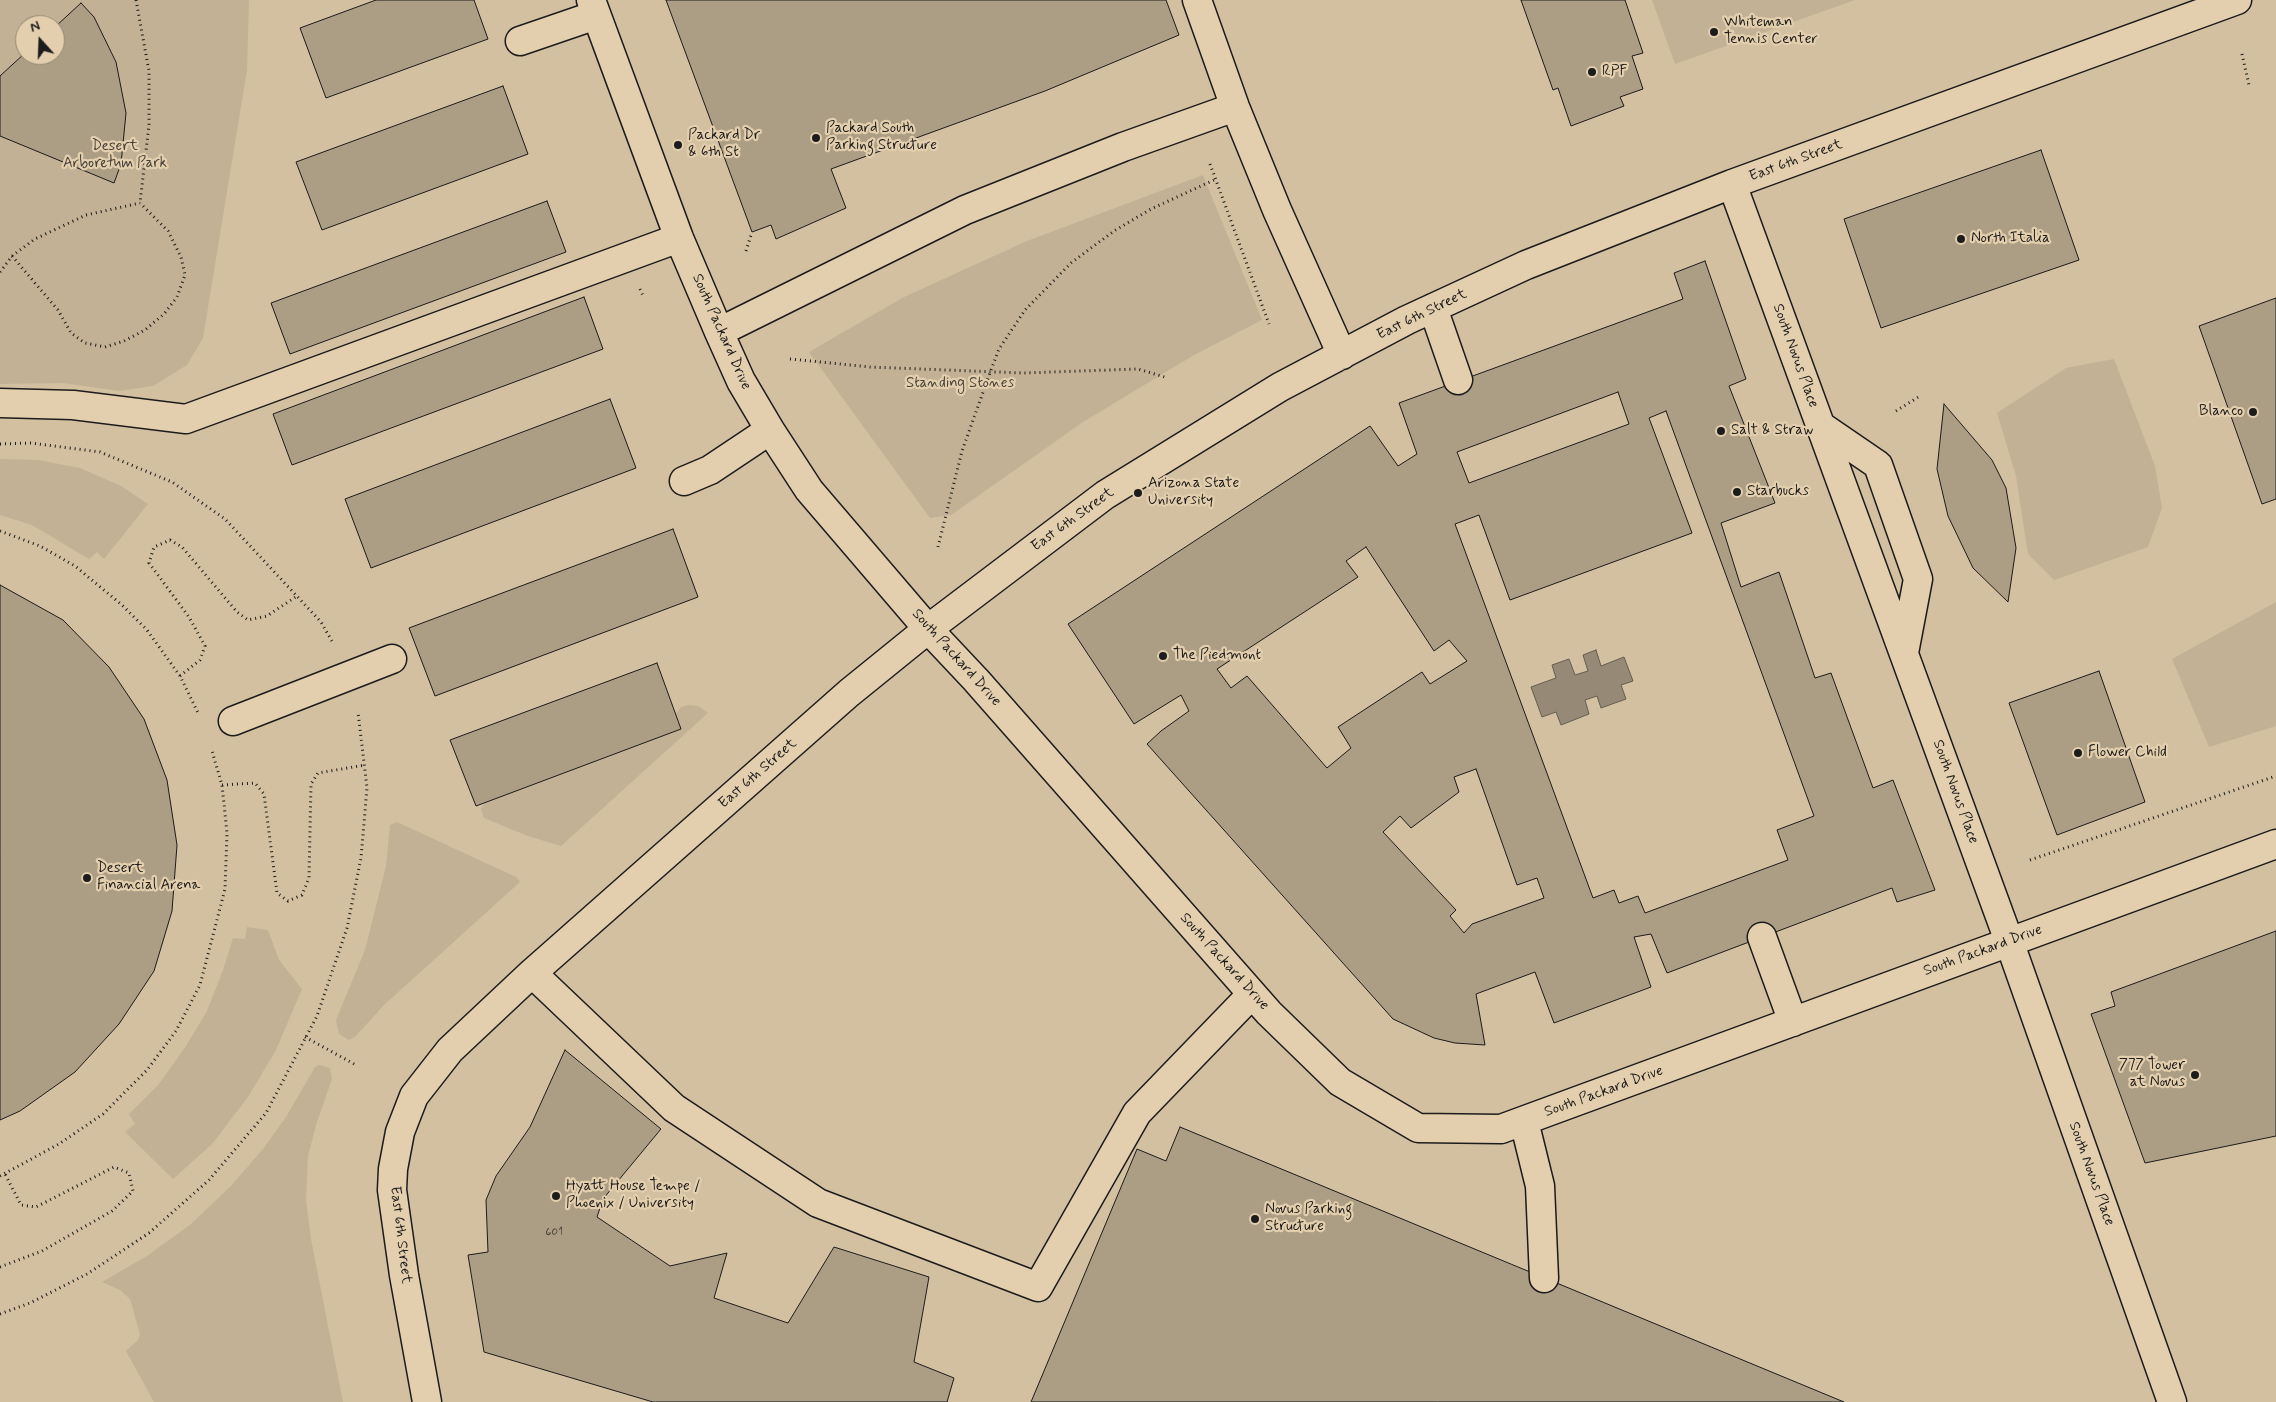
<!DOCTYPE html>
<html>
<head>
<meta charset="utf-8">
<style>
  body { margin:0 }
  #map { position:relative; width:2276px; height:1402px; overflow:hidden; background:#e3cfad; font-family:Mynerve,sans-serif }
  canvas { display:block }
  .north { position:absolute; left:15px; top:15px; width:50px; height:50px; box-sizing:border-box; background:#e3cfad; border:1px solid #938773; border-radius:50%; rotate:340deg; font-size:14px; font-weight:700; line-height:20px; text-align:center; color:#1c1c1c }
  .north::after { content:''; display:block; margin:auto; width:18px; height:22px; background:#1c1c1c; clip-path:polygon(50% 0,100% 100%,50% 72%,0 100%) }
</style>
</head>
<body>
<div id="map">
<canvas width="2276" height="1402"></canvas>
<div class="north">N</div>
</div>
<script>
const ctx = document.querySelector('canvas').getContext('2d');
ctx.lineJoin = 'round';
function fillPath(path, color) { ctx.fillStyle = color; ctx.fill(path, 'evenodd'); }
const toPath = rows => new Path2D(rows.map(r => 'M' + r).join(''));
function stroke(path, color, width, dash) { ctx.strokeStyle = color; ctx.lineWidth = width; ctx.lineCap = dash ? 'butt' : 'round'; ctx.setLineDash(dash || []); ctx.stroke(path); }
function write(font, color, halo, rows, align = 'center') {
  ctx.font = font + ' Mynerve,sans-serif'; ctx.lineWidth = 4.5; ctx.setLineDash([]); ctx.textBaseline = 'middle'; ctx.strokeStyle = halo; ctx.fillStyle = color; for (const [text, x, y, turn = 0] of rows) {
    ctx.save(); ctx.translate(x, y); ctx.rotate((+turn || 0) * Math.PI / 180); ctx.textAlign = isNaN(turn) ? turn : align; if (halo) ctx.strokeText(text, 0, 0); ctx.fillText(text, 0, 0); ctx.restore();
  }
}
fillPath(toPath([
  [0,0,2276,0,2276,931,2112,992,2115,1006,2091,1014,2145,1163,2276,1136,2276,1402,947,1402,954,1378,914,1362,929,1277,834,1247,788,1323,714,1298,727,1253,670,1266,597,1217,603,1199,661,1129,565,1051,530,1127,496,1176,486,1200,488,1252,468,1255,484,1351,653,1402,0,1402],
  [25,25,55,25,55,55,25,55]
]), '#d2c0a1');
fillPath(toPath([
  [0,0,249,0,247,70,203,338,187,365,153,386,119,391,63,383,0,384],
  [25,25,55,25,55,55,25,55],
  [1652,0,1855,0,1675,64],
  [1203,175,1262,320,1194,355,1083,422,951,515,930,518,809,352,904,297,1027,241],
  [2114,359,2155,466,2162,508,2148,547,2054,580,2028,554,2016,476,1997,413,2066,368],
  [0,459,38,460,80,468,121,486,148,504,104,559,97,552,89,559,32,525,0,515],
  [2276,602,2276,726,2209,747,2172,659],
  [689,705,698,706,708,713,561,846,528,836,484,818,481,809,494,788,667,725,681,707],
  [397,822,516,877,520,882,384,1005,355,1037,349,1040,339,1034,336,1020,365,950,386,866,390,825],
  [247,927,268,930,279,960,302,989,276,1050,248,1097,212,1144,173,1179,125,1132,135,1124,129,1114,159,1084,186,1046,207,1011,223,970,233,938,245,939],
  [319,1065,330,1068,332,1079,317,1122,308,1156,306,1199,311,1239,343,1402,154,1402,126,1351,138,1340,140,1334,130,1299,120,1290,102,1282,147,1256,191,1224,231,1186,263,1149,286,1117,315,1067]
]), '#c2b195');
const water = toPath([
  [1596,650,1601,666,1624,657,1633,681,1621,685,1626,699,1601,708,1597,696,1585,700,1589,714,1561,725,1556,712,1542,717,1531,687,1556,678,1552,665,1569,659,1575,675,1588,671,1583,655,1596,650]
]);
fillPath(water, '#968a76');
stroke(water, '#655e52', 1);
const building = toPath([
  [376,0,474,0,488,39,326,98,300,28,376,0],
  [666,0,1166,0,1179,35,1045,91,831,169,846,208,776,239,771,225,752,232,666,0],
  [1521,0,1625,0,1643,53,1632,56,1643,89,1620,97,1624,106,1571,126,1558,88,1553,90,1521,0],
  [81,3,94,17,116,62,126,113,121,164,114,183,0,136,0,76,25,53,55,55,55,27,81,3],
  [503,86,528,154,322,230,296,162,503,86],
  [2041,150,2079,260,1881,328,1844,219,2041,150],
  [547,201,566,252,290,354,271,303,547,201],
  [1705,261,1746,379,1729,386,1775,503,1721,523,1741,587,1779,572,1815,678,1831,673,1873,788,1893,780,1935,890,1897,902,1892,888,1667,973,1651,934,1634,937,1651,987,1554,1023,1535,972,1476,994,1485,1045,1455,1043,1434,1038,1393,1019,1147,744,1161,731,1189,711,1181,695,1134,724,1068,624,1370,426,1398,466,1417,454,1399,403,1683,299,1674,273,1705,261],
  [1618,392,1629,424,1469,483,1457,452,1618,392],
  [1666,411,1814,816,1777,830,1788,860,1645,913,1638,896,1619,903,1614,890,1593,898,1455,524,1479,515,1510,600,1692,533,1649,418,1666,411],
  [1366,547,1434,651,1449,640,1467,661,1430,684,1422,672,1338,727,1351,748,1327,768,1247,676,1231,688,1217,669,1358,577,1346,561,1366,547],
  [1476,769,1517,885,1537,878,1544,898,1472,924,1464,933,1450,916,1456,910,1383,832,1400,816,1411,828,1459,792,1454,777,1476,769],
  [584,297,603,349,292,465,273,414,584,297],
  [2276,298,2276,499,2262,504,2199,326,2276,298],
  [610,399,636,468,371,568,345,499,610,399],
  [1944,404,1992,460,2006,488,2016,548,2008,602,1973,568,1948,516,1937,469,1944,404],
  [673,529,698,597,435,696,409,628,673,529],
  [0,585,63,620,109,667,144,719,167,780,177,845,172,911,154,971,119,1024,75,1072,20,1111,0,1120,0,585],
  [657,663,681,729,476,806,450,740,657,663],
  [2099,671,2145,802,2057,835,2009,703,2099,671],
  [2276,931,2276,1136,2145,1163,2091,1014,2115,1006,2111,992,2276,931],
  [565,1050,661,1129,603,1199,597,1217,670,1266,727,1253,714,1298,788,1323,834,1247,929,1277,914,1362,954,1378,947,1402,653,1402,484,1352,468,1255,488,1252,486,1200,496,1176,530,1127,565,1050],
  [1180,1127,1844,1402,1031,1402,1137,1149,1166,1161,1180,1127]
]);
fillPath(building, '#ac9d85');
stroke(building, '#1c1c1c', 1);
const minor = toPath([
  [591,0,679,238,719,332,741,381,770,430,809,490,928,629,976,680,1269,1013,1340,1082,1418,1128,1501,1129,2276,844],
  [1197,0,1235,107,1277,210,1342,355],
  [520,41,596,15],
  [1732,184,2009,941,2172,1402],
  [1433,308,1458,380],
  [719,332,965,210,1123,147,1235,107],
  [0,403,73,405,186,419,679,238],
  [1821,426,1878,465,1918,579,1904,653],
  [684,481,710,470,770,430],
  [233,721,392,659],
  [1762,937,1793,1022],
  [532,973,674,1108,818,1203,1038,1287,1137,1113,1252,994],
  [1524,1121,1540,1186,1544,1278],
  [427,1402,404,1275,392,1190,393,1169,400,1132,414,1096,450,1050,532,973,849,693,928,629,1105,495,1280,387,1407,320,1526,265,1732,184,2237,0]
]);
stroke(minor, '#1c1c1c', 31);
stroke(toPath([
  [136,0,149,71,149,125,140,203],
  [2242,54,2249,85],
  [1210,164,1269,324],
  [746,251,752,232],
  [12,256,58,310,71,333,85,343,105,347,124,341,145,330,164,314,177,297,185,275,181,257,168,231,140,203],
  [0,272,12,256,35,239,86,215,140,203],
  [640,289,644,298],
  [790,359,870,367,1023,373,1138,369,1168,378],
  [1896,411,1920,396],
  [0,444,31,443,100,452,172,482,225,519,321,622,333,643],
  [0,531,40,546,75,566,122,605,147,630,180,676,198,713],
  [938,547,962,451,991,370,999,349,1025,310,1071,263,1114,231,1151,209,1214,180],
  [180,676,200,660,205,646,189,617,149,563,154,547,170,540,182,547,237,612,248,620,267,616,297,596],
  [222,785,255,783,264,794,277,893,288,901,302,895,309,878,311,784,318,773,365,765],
  [2030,860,2276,776],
  [305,1037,356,1065],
  [0,1176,59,1144,103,1114,147,1070,176,1031,200,985,225,889,227,833,222,785,212,751],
  [0,1267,42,1251,112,1211,133,1191,129,1173,114,1167,36,1207,21,1205,5,1174],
  [0,1314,30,1303,87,1274,149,1233,209,1180,266,1113,317,1016,347,928,361,858,367,788,358,712]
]), '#1c1c1c', 3, [1, 4]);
stroke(minor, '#e3cfad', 28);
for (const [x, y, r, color] of [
  [1714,32,5,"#1c1c1c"],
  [1592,72,5,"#1c1c1c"],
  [816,138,5,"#1c1c1c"],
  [678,145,5,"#1c1c1c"],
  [1961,239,5,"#1c1c1c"],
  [2253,412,5,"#1c1c1c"],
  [1721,431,5,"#1c1c1c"],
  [1737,492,5,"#1c1c1c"],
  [1138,493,5,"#1c1c1c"],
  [1163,656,5,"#1c1c1c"],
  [2078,753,5,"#1c1c1c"],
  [87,878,5,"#1c1c1c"],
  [2195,1075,5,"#1c1c1c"],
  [556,1196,5,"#1c1c1c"],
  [1255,1219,5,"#1c1c1c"]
]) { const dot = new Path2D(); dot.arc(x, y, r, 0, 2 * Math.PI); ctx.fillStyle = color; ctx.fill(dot); stroke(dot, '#e3cfad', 2); }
write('12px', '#403c36', null, [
  ["601",554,1232]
]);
write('15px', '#1c1c1c', '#e3cfad', [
  ["Whiteman",1724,23],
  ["Tennis Center",1724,40],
  ["RPF",1602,72],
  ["Packard South",826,129],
  ["Parking Structure",826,146],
  ["Packard Dr",688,136],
  ["& 6th St",688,153],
  ["North Italia",1971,239],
  ["Blanco",2243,412,"right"],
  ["Salt & Straw",1731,431],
  ["Arizona State",1148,484],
  ["University",1148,501],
  ["Starbucks",1747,492],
  ["The Piedmont",1173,656],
  ["Flower Child",2088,753],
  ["Desert",97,869],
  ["Financial Arena",97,886],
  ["777 Tower",2185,1066,"right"],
  ["at Novus",2185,1083,"right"],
  ["Hyatt House Tempe /",566,1187],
  ["Phoenix / University",566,1204],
  ["Novus Parking",1265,1210],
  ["Structure",1265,1227]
], 'left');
write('15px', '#46413a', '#e3cfad', [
  ["Desert",115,147],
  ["Arboretum Park",115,164],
  ["Standing Stones",960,384]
]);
write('15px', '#1c1c1c', '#e3cfad', [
  ["East 6th Street",1796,161,-20],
  ["East 6th Street",1422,315,-26],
  ["South Packard Drive",721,332,66],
  ["South Novus Place",1795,356,70],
  ["East 6th Street",1073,520,-36],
  ["South Packard Drive",956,658,48],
  ["East 6th Street",758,774,-41],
  ["South Novus Place",1955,792,70],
  ["South Packard Drive",1983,951,-20],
  ["South Packard Drive",1224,962,48],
  ["South Packard Drive",1604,1092,-20],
  ["South Novus Place",2091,1174,70],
  ["East 6th Street",400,1235,83]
]);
</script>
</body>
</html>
